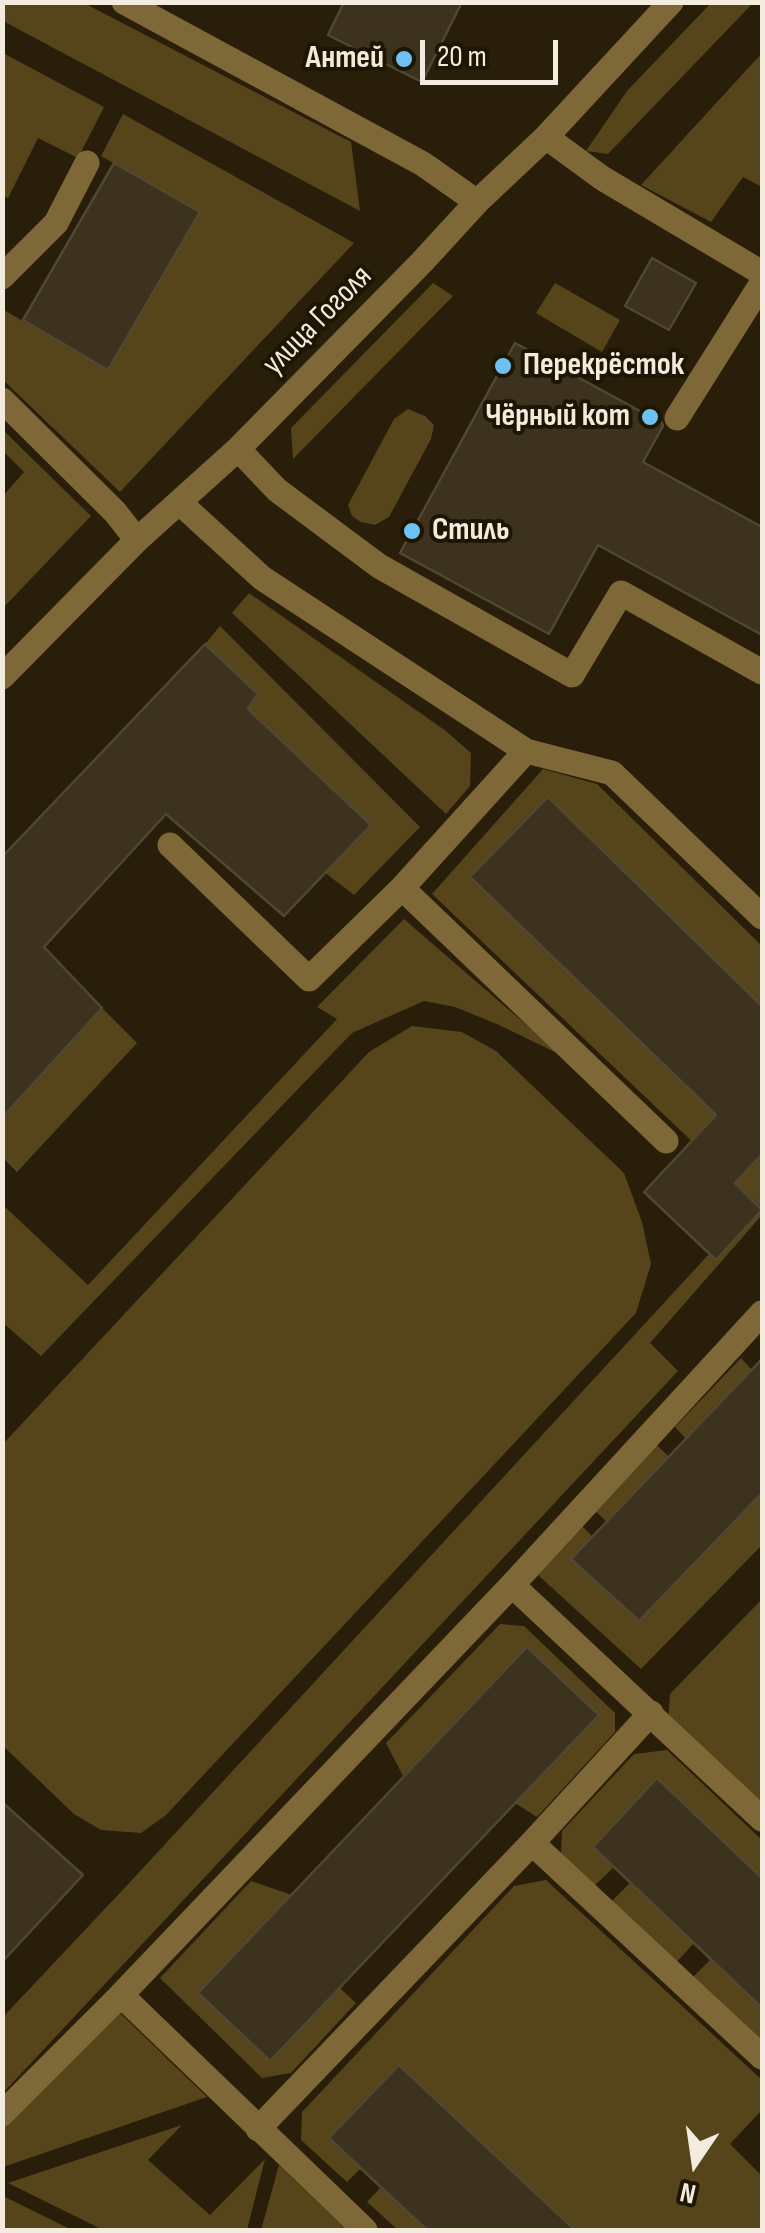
<!DOCTYPE html>
<html>
<head>
<meta charset="utf-8">
<style>
  body { margin:0 }
  #map { position:relative; width:765px; height:2233px; overflow:hidden; background:#281e09; font-family:"Sofia Sans Condensed",sans-serif }
  canvas { display:block }
  .frame { position:absolute; inset:0; border:5px solid #f2ebde; pointer-events:none }
  .north { position:absolute; left:645px; top:2113px; width:100px; height:100px; -webkit-text-stroke:8px #1e1502; paint-order:stroke; rotate:193deg; font-size:28px; font-weight:700; line-height:40px; text-align:center; color:#f2ebde }
  .north::after { content:''; display:block; margin:auto; width:35px; height:45px; background:#f2ebde; clip-path:polygon(50% 0,100% 100%,50% 72%,0 100%) }
  .scale { position:absolute; left:420px; top:40px; width:138px; height:45px; box-sizing:border-box; border:5px solid #f2ebde; border-top:0; padding-left:12px; font-size:30px; line-height:35px; white-space:nowrap; color:#f2ebde; -webkit-text-stroke:8px #1e1502; paint-order:stroke }
</style>
</head>
<body>
<div id="map">
<canvas width="765" height="2233"></canvas>
<div class="frame"></div>
<div class="north">N</div>
<div class="scale">20 m</div>
</div>
<script>
const ctx = document.querySelector('canvas').getContext('2d');
ctx.lineJoin = 'round';
function fillPath(path, color) { ctx.fillStyle = color; ctx.fill(path, 'evenodd'); }
const toPath = rows => new Path2D(rows.map(r => 'M' + r).join(''));
function stroke(path, color, width, dash) { ctx.strokeStyle = color; ctx.lineWidth = width; ctx.lineCap = dash ? 'butt' : 'round'; ctx.setLineDash(dash || []); ctx.stroke(path); }
function write(font, color, halo, rows, align = 'center') {
  ctx.font = font + ' "Sofia Sans Condensed",sans-serif'; ctx.lineWidth = 8; ctx.setLineDash([]); ctx.textBaseline = 'middle'; ctx.strokeStyle = halo; ctx.fillStyle = color; for (const [text, x, y, turn = 0] of rows) {
    ctx.save(); ctx.translate(x, y); ctx.rotate((+turn || 0) * Math.PI / 180); ctx.textAlign = isNaN(turn) ? turn : align; if (halo) ctx.strokeText(text, 0, 0); ctx.fillText(text, 0, 0); ctx.restore();
  }
}
fillPath(toPath([
  [2,3,84,3,351,142,360,211,3,21],
  [711,3,753,3,608,154,586,151,627,91],
  [3,53,104,107,78,158,38,138,8,198,3,196],
  [762,53,762,187,743,177,711,222,641,185],
  [123,114,354,243,120,492,3,380,2,309,109,370,200,212,101,156],
  [433,283,453,296,293,459,291,428],
  [555,283,620,320,602,352,536,313],
  [408,409,425,416,434,425,431,439,389,517,375,525,361,522,352,516,348,505,394,419],
  [3,430,91,516,3,608,3,496,24,472,3,451],
  [249,593,446,731,471,753,470,786,446,814,232,613],
  [220,626,420,827,354,895,324,872,371,825,248,709,258,694,205,644],
  [543,769,597,784,762,946,762,1006,548,798,760,1156,762,1155,762,1208,432,894],
  [404,919,561,1055,499,1025,455,1007,424,1001,352,1033,41,1356,3,1323,2,1204,88,1285,337,1019,317,1007],
  [102,1008,137,1043,17,1172,3,1158,3,1118],
  [412,1026,462,1032,496,1051,624,1173,642,1222,651,1264,636,1313,166,1815,141,1833,101,1830,74,1814,3,1746,3,1444,369,1052],
  [762,1210,762,1215,650,1343,678,1371,3,2093,3,2017,132,1880,709,1254,716,1259],
  [741,1358,752,1370,686,1439,675,1427],
  [657,1445,669,1457,607,1522,594,1510],
  [762,1493,762,1545,641,1669,538,1575,581,1525,593,1537,572,1559,639,1621],
  [762,1599,762,1811,668,1722,670,1694],
  [500,1624,524,1626,615,1713,615,1732,537,1817,515,1803,599,1715,527,1647,403,1776,386,1743],
  [667,1750,762,1840,762,1878,657,1778,594,1847,613,1868,592,1888,561,1859,562,1831,634,1754],
  [546,1880,762,2080,762,2110,730,2144,762,2176,762,2230,575,2230,399,2065,329,2138,361,2168,347,2182,301,2140,302,2112,514,1886],
  [251,1881,292,1895,198,1994,270,2061,340,1988,356,2003,291,2073,262,2078,160,1978],
  [630,1883,694,1943,673,1966,609,1904],
  [711,1959,762,2008,762,2048,688,1982],
  [120,2013,207,2097,3,2167,3,2127],
  [182,2125,148,2160,210,2215,265,2159,247,2230,103,2230,8,2183],
  [279,2165,347,2230,261,2230],
  [381,2187,427,2230,398,2230,367,2202],
  [2,2196,3,2196,72,2230,6,2230,3,2229]
]), '#56441b');
const building = toPath([
  [344,2,462,2,422,82,328,35,344,2],
  [114,163,200,212,108,370,23,320,114,163],
  [652,258,696,283,669,330,625,306,652,258],
  [515,343,662,423,663,426,643,462,762,527,762,635,598,545,549,634,400,553,515,343],
  [205,644,258,694,248,709,371,825,284,916,166,814,44,947,102,1008,2,1118,2,857,205,644],
  [548,797,762,1006,762,1154,735,1183,762,1210,716,1260,644,1192,716,1115,470,877,548,797],
  [762,1359,762,1493,639,1621,571,1559,762,1359],
  [527,1647,599,1715,270,2061,198,1993,527,1647],
  [657,1778,762,1878,762,2008,593,1847,657,1778],
  [2,1802,83,1875,2,1962,2,1802],
  [399,2065,575,2230,427,2230,370,2177,329,2138,399,2065]
]);
fillPath(building, '#3c321d');
stroke(building, '#524832', 2.5);
stroke(toPath([
  [124,2,423,164,477,202],
  [546,137,602,178,762,273],
  [2,277,56,223,87,163],
  [2,400,115,512,137,540],
  [677,418,762,283],
  [238,449,277,490,379,566,572,675,621,593,762,672],
  [180,503,262,578,526,751,612,773,762,917],
  [2,677,137,540,238,449,422,262,477,202,546,137,671,2],
  [526,751,402,888,666,1141],
  [170,845,309,979,402,888],
  [512,1585,762,1819],
  [532,1843,762,2057],
  [121,1995,365,2230],
  [2,2114,121,1995,512,1585,762,1313],
  [258,2129,532,1843,651,1713]
]), '#7f6837', 25);
for (const [x, y, r, color] of [
  [404,59,10,"#6dc2f3"],
  [503,366,10,"#6dc2f3"],
  [650,417,10,"#6dc2f3"],
  [412,531,10,"#6dc2f3"]
]) { const dot = new Path2D(); dot.arc(x, y, r, 0, 2 * Math.PI); ctx.fillStyle = color; ctx.fill(dot); stroke(dot, '#1e1502', 4); }
write('bold 32px', '#f2ebde', '#1e1502', [
  ["Антей",384,59],
  ["Перекрёсток",523,366,"left"],
  ["Чёрный кот",630,417],
  ["Стиль",432,531,"left"]
], 'right');
write('32px', '#f2ebde', '#1e1502', [
  ["улица Гоголя",318,321,-45]
]);
</script>
</body>
</html>
